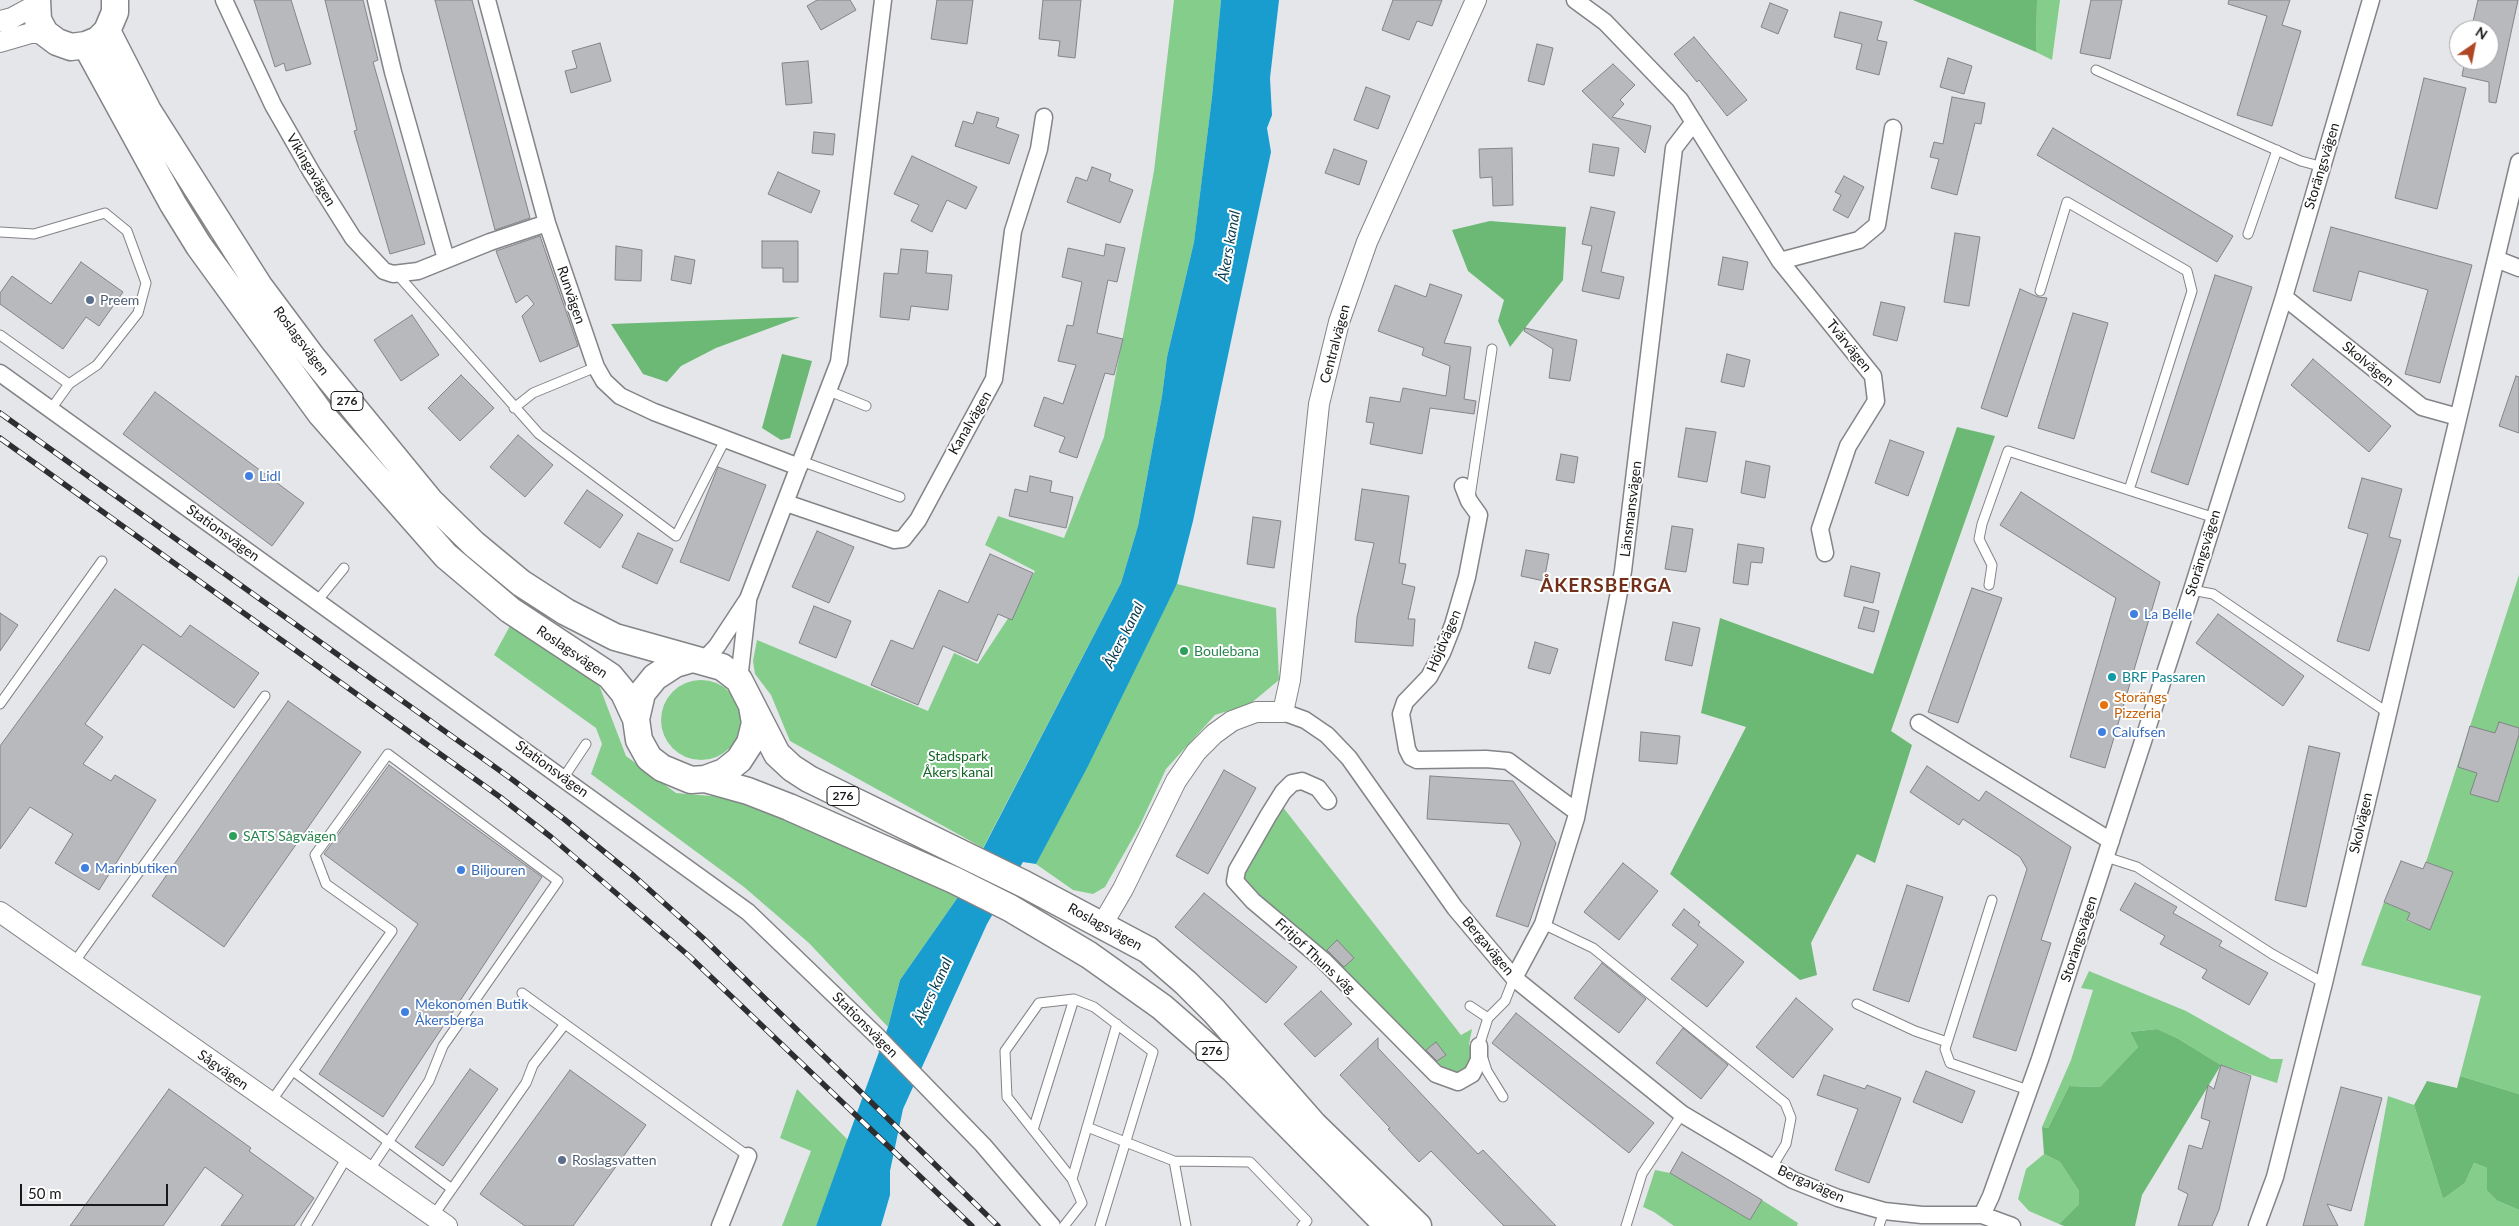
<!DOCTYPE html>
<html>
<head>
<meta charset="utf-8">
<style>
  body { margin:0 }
  #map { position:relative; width:2519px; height:1226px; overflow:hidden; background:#e5e6ea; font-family:Lato,sans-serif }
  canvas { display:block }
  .north { position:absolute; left:2449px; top:20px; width:50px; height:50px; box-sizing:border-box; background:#fff; border:1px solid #a3a3a3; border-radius:50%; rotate:33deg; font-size:14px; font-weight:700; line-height:20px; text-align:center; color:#19191a }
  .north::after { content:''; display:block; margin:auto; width:18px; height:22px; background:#af4725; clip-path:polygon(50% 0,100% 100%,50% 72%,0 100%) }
  .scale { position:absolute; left:20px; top:1184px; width:148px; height:22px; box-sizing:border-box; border:2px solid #19191a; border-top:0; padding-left:6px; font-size:15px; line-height:18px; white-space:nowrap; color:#19191a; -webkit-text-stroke:4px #fff; paint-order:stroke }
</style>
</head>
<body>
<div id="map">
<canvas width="2519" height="1226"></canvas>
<div class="north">N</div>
<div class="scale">50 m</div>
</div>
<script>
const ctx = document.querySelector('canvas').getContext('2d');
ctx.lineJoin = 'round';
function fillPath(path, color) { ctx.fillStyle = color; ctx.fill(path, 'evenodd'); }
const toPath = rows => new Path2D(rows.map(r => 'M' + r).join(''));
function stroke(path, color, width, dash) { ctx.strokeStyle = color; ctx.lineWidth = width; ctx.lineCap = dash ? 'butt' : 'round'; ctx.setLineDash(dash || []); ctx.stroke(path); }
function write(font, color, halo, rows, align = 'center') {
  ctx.font = font + ' Lato,sans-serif'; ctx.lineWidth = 4; ctx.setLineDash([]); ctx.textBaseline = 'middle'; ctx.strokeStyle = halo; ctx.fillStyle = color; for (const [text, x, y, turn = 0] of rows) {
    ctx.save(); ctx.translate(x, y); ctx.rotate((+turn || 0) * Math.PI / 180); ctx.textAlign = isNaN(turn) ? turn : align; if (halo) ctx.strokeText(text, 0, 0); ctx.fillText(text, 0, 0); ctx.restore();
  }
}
fillPath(toPath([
  [1174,0,1221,0,1212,97,1194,242,1167,357,1162,396,1138,526,1121,583,983,848,790,741,771,695,755,674,753,661,757,640,928,711,954,653,978,664,1007,620,1035,571,985,545,998,516,1064,538,1104,437,1154,171],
  [2037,0,2060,0,2052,60,2036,52],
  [2519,575,2519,1094,2460,1076,2481,996,2361,965,2384,902,2410,913,2407,921,2430,929,2453,872,2426,862],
  [1177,584,1276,608,1279,680,1250,704,1215,715,1166,769,1139,827,1105,887,1093,894,1073,890,1036,864],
  [510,626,599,685,626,756,676,793,734,798,958,897,900,980,888,1027,809,943,744,887,591,774,602,744,596,728,494,655],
  '661 720a40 40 0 1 1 80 0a40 40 0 1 1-80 0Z',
  [1282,806,1461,1035,1472,1029,1469,1044,1474,1056,1462,1072,1451,1075,1244,882,1246,865],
  [2089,971,2186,1011,2271,1059,2283,1059,2277,1083,2221,1065,2177,1038,2157,1029,2130,1032,2138,1047,2100,1087,2069,1086,2048,1128,2042,1127,2071,1060,2093,990,2081,988],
  [797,1089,848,1140,816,1226,782,1226,811,1151,780,1138],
  [2388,1096,2414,1105,2443,1199,2465,1183,2474,1163,2487,1168,2498,1201,2519,1210,2519,1226,2364,1226],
  [2044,1154,2060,1162,2079,1191,2079,1204,2059,1224,2029,1211,2018,1199,2026,1169],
  [1655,1170,1670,1173,1750,1220,1762,1200,1798,1223,1797,1226,1674,1226,1654,1212,1643,1207]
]), '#84cd8b');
fillPath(toPath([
  [1913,0,2037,0,2036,52],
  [1490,221,1566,227,1563,280,1510,347,1498,321,1504,300,1468,271,1452,230],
  [800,317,716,348,681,366,667,382,643,374,611,324],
  [782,354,812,361,790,438,781,440,762,428],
  [1957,427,1995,436,1891,731,1912,745,1875,863,1857,854,1811,943,1817,975,1800,980,1670,874,1746,727,1701,713,1720,618,1873,674],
  [2157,1029,2177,1038,2221,1065,2142,1195,2135,1226,2064,1226,2059,1224,2079,1204,2079,1191,2060,1162,2044,1154,2042,1127,2048,1128,2069,1086,2100,1087,2138,1047,2130,1032],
  [2460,1076,2519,1094,2519,1210,2498,1201,2487,1190,2487,1168,2474,1163,2465,1183,2443,1199,2414,1105,2427,1081,2457,1088]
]), '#6bb974');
fillPath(toPath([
  [1221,0,1279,0,1270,78,1272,115,1267,128,1271,152,1193,521,1177,584,1088,766,1036,864,1023,862,987,924,903,1109,890,1171,890,1195,881,1226,816,1226,888,1027,900,980,958,897,1121,583,1138,526,1162,396,1167,357,1194,242,1212,97]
]), '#199dce');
const building = toPath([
  [254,0,291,0,311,64,286,71,284,63,275,67,254,0],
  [325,0,363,0,378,60,373,62,425,244,390,254,354,131,357,130,325,0],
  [435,0,472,0,530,218,495,230,435,0],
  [817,0,850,0,856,10,821,30,807,6,817,0],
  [937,0,973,0,967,44,931,39,937,0],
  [1043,0,1081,0,1075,58,1058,56,1060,41,1039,39,1043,0],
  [1393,0,1442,0,1432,26,1417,21,1409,40,1382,30,1393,0],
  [2091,0,2122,0,2110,59,2080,53,2091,0],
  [2229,0,2290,0,2282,25,2301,31,2272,126,2237,115,2267,16,2228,4,2229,0],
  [2478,0,2518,0,2496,103,2489,102,2489,82,2462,76,2465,60,2489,60,2489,30,2471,30,2478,0],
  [1770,3,1788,10,1778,34,1761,27,1770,3],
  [1840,12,1882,22,1877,40,1887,42,1879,75,1856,69,1862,44,1834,37,1840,12],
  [1694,37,1747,100,1727,116,1699,80,1697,82,1674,54,1694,37],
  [600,43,611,81,571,93,565,71,577,68,572,51,600,43],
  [1537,44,1553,48,1544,85,1528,81,1537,44],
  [1948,58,1972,66,1964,94,1940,87,1948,58],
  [808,61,812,103,786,105,782,63,808,61],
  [1613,64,1635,85,1620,100,1624,104,1612,117,1651,126,1645,153,1582,91,1613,64],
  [2424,78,2466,88,2437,209,2395,198,2424,78],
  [1366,87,1390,96,1378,129,1354,120,1366,87],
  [1952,97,1985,103,1981,124,1975,123,1957,195,1931,188,1939,159,1930,157,1934,142,1943,144,1952,97],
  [977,112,999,118,996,127,1019,135,1009,164,955,146,963,121,973,124,977,112],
  [2053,128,2233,236,2217,262,2037,155,2053,128],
  [814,132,835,134,833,155,812,153,814,132],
  [1593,144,1619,148,1614,176,1589,172,1593,144],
  [1512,148,1513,205,1493,206,1492,177,1480,178,1479,149,1512,148],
  [1334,149,1367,161,1359,185,1325,173,1334,149],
  [912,156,977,187,966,209,947,200,932,232,911,221,919,205,894,194,912,156],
  [1092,167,1111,174,1109,181,1133,190,1120,223,1067,202,1076,177,1087,181,1092,167],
  [778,172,820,191,811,213,768,194,778,172],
  [1844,176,1864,187,1848,218,1833,210,1841,195,1835,192,1844,176],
  [1591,207,1615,212,1601,272,1624,277,1619,299,1582,291,1592,246,1582,244,1591,207],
  [2331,227,2472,265,2440,383,2405,374,2428,290,2359,271,2351,301,2313,291,2331,227],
  [1955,233,1980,237,1969,306,1944,302,1955,233],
  [540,236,578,346,540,362,522,316,534,304,527,295,516,303,496,251,540,236],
  [762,241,798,241,798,282,783,282,783,268,762,268,762,241],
  [1106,244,1125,248,1117,282,1108,280,1097,333,1123,339,1114,375,1105,373,1077,458,1059,452,1065,437,1034,426,1044,397,1063,404,1076,365,1058,361,1067,325,1073,326,1082,282,1062,277,1068,248,1104,256,1106,244],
  [616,246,642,250,641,281,615,280,616,246],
  [901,249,928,251,926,273,952,275,948,310,911,306,909,320,880,317,884,273,898,274,901,249],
  [675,256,695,260,691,284,671,280,675,256],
  [1723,257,1748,262,1743,290,1718,285,1723,257],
  [81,262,123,292,99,326,86,317,63,349,0,304,0,293,12,276,51,304,81,262],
  [2215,275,2252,287,2188,485,2151,472,2215,275],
  [1430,284,1462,295,1444,343,1471,347,1464,399,1476,401,1474,414,1430,408,1422,454,1370,444,1374,423,1366,422,1370,397,1400,402,1403,388,1446,396,1450,366,1422,355,1424,348,1378,331,1395,285,1426,297,1430,284],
  [2020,289,2038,297,2047,298,2007,417,1981,408,2020,289],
  [1881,302,1905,307,1897,341,1873,335,1881,302],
  [2073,313,2108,323,2074,439,2038,428,2073,313],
  [412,315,439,355,401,381,374,340,412,315],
  [1525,328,1577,340,1570,381,1549,378,1553,349,1524,331,1525,328],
  [1727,354,1750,360,1744,387,1721,382,1727,354],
  [2313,359,2391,426,2369,452,2291,385,2313,359],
  [461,375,494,408,460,441,428,408,461,375],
  [2516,376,2519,377,2519,433,2499,426,2516,376],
  [155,392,304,503,272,546,123,434,155,392],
  [1686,428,1716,432,1707,482,1678,477,1686,428],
  [518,435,553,465,525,497,490,467,518,435],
  [1890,440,1924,452,1908,496,1875,483,1890,440],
  [1561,454,1578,457,1574,483,1556,480,1561,454],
  [1746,461,1770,466,1765,498,1741,493,1746,461],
  [718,467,766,485,729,581,680,562,718,467],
  [1030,476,1052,481,1050,492,1073,497,1066,528,1009,516,1015,489,1027,492,1030,476],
  [2362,478,2402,489,2389,537,2401,540,2369,651,2337,641,2368,534,2348,528,2362,478],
  [1362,489,1409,496,1399,563,1406,564,1402,584,1415,587,1408,619,1415,619,1413,646,1355,642,1357,617,1374,543,1355,540,1362,489],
  [587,490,623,515,600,548,564,523,587,490],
  [2021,492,2160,582,2105,768,2070,757,2116,598,2000,525,2021,492],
  [1253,517,1281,521,1274,568,1247,564,1253,517],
  [1672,526,1693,529,1686,572,1665,569,1672,526],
  [817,531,854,547,829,603,792,587,817,531],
  [638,533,673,549,657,584,622,567,638,533],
  [1738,544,1764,548,1762,563,1751,562,1748,585,1733,583,1738,544],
  [1526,550,1549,554,1544,581,1521,576,1526,550],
  [990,554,1033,573,1012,620,998,614,977,661,943,646,918,705,871,685,891,640,913,649,939,590,968,603,990,554],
  [1851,566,1880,573,1873,603,1844,596,1851,566],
  [1972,588,2002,598,1958,723,1928,712,1972,588],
  [115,589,181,637,190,625,259,673,234,708,143,644,85,724,103,737,83,764,111,781,115,775,156,800,99,890,55,863,73,834,30,807,0,849,0,746,115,589],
  [814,606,851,621,836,658,799,643,814,606],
  [1864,607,1879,611,1874,632,1858,628,1864,607],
  [0,613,18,625,0,651,0,613],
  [2218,614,2304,676,2283,706,2196,643,2218,614],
  [1673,622,1700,628,1692,666,1665,660,1673,622],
  [1535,642,1558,649,1550,674,1528,668,1535,642],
  [288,701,361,752,224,947,152,896,288,701],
  [2499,722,2519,728,2519,735,2498,802,2470,794,2477,773,2458,767,2470,726,2495,733,2499,722],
  [1641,732,1680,736,1677,764,1639,761,1641,732],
  [2309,746,2340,753,2306,907,2275,900,2309,746],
  [389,765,542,877,383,1117,319,1074,418,924,324,854,389,765],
  [1927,766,1979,801,1986,791,2071,847,2041,940,2051,943,2016,1051,1973,1037,2027,869,2020,857,1963,819,1959,825,1910,792,1927,766],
  [1224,770,1256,788,1208,874,1176,856,1224,770],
  [1430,776,1513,781,1556,843,1528,927,1496,916,1521,843,1509,824,1427,819,1430,776],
  [2401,861,2423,869,2426,862,2453,872,2430,930,2407,920,2410,913,2384,902,2401,861],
  [1623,863,1658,891,1619,940,1584,912,1623,863],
  [2135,883,2177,907,2173,913,2222,941,2219,946,2268,973,2249,1005,2202,978,2207,970,2160,944,2165,936,2120,910,2135,883],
  [1907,885,1943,897,1909,1002,1873,990,1907,885],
  [1204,893,1297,967,1266,1003,1175,927,1204,893],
  [1684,909,1700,922,1698,925,1744,962,1707,1007,1671,979,1698,945,1672,925,1684,909],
  [1337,940,1354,958,1344,967,1327,950,1337,940],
  [1602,963,1646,999,1619,1033,1574,998,1602,963],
  [1321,991,1352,1024,1315,1057,1284,1024,1321,991],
  [1796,998,1833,1029,1793,1078,1756,1047,1796,998],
  [1516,1013,1654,1123,1629,1153,1492,1043,1516,1013],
  [1683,1028,1728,1065,1701,1099,1656,1063,1683,1028],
  [1378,1038,1378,1048,1478,1154,1483,1150,1556,1226,1504,1226,1431,1151,1419,1162,1388,1129,1390,1128,1340,1075,1378,1038],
  [1436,1042,1446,1055,1437,1061,1426,1050,1436,1042],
  [2221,1065,2251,1076,2219,1210,2212,1226,2178,1226,2188,1194,2178,1189,2189,1145,2202,1149,2210,1121,2201,1118,2208,1085,2214,1089,2221,1065],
  [470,1069,498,1089,443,1166,415,1147,470,1069],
  [570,1070,646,1125,573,1226,525,1226,480,1194,570,1070],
  [1926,1071,1975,1091,1962,1123,1913,1102,1926,1071],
  [1824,1075,1865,1089,1867,1085,1901,1098,1869,1183,1835,1170,1858,1109,1817,1095,1824,1075],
  [2341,1087,2382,1098,2351,1211,2327,1204,2338,1226,2303,1226,2341,1087],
  [169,1089,251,1148,249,1151,314,1198,294,1226,221,1226,243,1195,205,1167,163,1226,70,1226,169,1089],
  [1682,1152,1762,1200,1750,1220,1670,1173,1682,1152]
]);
fillPath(building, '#b7b9bc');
stroke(building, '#838487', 1);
const service = toPath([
  [2096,70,2301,161,2323,167],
  [0,232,34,234,105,213,127,231,146,283,138,313,97,365,69,384,51,409],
  [2248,234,2277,150],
  [397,274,539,434,676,536,725,440],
  [2040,291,2067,202,2187,271,2192,291,2129,490],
  [0,335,69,384],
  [829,391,866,406],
  [514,408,533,393,596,367],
  [801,461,900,497],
  [1470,497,1492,349],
  [1989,585,1992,565,1979,539,1982,524,2008,451,2215,518],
  [2192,590,2213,594,2388,713],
  [318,600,344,568],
  [0,704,102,561],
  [564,777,586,744],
  [2106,857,2137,867,2272,954,2324,983],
  [1992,900,1945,1049,1950,1063,2028,1090],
  [1543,924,1593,948,1785,1103,1791,1118,1786,1144,1772,1167],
  [73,964,265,696],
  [522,993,748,1156],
  [1857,1004,1915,1031,1947,1042],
  [1470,1006,1488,1018],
  [293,1071,452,1189],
  [1503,1097,1487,1071,1479,1046,1488,1018,1505,1001,1514,978],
  [270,1103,392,931,326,884,315,855,388,754,558,881,443,1046,429,1081,369,1171],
  [1087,1127,1174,1161,1186,1226],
  [1033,1130,1074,999],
  [1174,1161,1250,1162,1307,1221,1302,1226],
  [1072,1179,1117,1024],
  [433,1216,526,1083,533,1065,565,1024],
  [306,1226,347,1157],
  [1064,1226,1082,1203,1072,1179,1007,1097,1005,1051,1039,1003,1074,999,1094,1007,1153,1052,1100,1226],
  [1626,1226,1642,1174,1682,1114],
  [1879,1226,1884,1211]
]);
const minor = toPath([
  [224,0,273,105,312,173,353,238,384,271,393,274,418,271,490,242,547,223],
  [376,0,393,72,446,259],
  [487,0,547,223,596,367,604,381,620,396,654,412,799,467],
  [1575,0,1605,22,1680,100,1780,261,1873,376,1876,401,1848,446,1820,529,1825,553],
  [2496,259,2519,268],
  [1780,261,1859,240,1877,225,1893,128],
  [2284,297,2422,407,2458,417],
  [0,373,748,912,877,1036,983,1145,1052,1226],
  [1463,486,1469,501,1479,515,1467,577,1453,625,1442,653,1429,677,1405,702,1401,714,1407,749,1411,757,1417,760,1486,759,1508,761,1577,812],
  [786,503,894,540,903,539,918,520,994,379,1013,231,1039,149,1044,117],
  [704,660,717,646,748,599,839,362,883,0],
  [739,680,748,601],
  [1283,712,1305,720,1327,735,1349,758,1455,908,1514,978,1682,1114,1793,1180,1838,1198,1884,1211,1922,1215,1982,1215,2012,1226],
  [1919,723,2111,841],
  [1328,801,1318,788,1302,781,1292,783,1283,792,1268,816,1237,870,1235,881,1253,901,1323,960,1436,1074,1458,1082,1472,1074,1479,1060,1479,1046],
  [1514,978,1543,924,1576,818,1623,571,1674,148,1694,122],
  [1982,1215,1991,1196,2040,1059,2192,590,2284,297,2371,0],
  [720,1226,748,1156],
  [2257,1226,2275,1177,2324,983,2519,162]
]);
const tertiary = toPath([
  [0,21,12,18,36,5],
  [0,42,31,33,45,33],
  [0,912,447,1226],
  [1102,925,1123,889,1176,781,1196,752,1214,734,1232,721,1256,712,1283,712,1290,680,1319,404,1339,322,1367,242,1476,0]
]);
const primary = toPath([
  [37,0,38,20,45,33,57,42,71,47,86,45,98,40,107,31,115,12,115,0],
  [107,31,148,111,259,286,312,357,430,501,474,544,521,583,566,612,615,637,722,667,739,680,777,754,792,768,809,779,1024,884,1148,950,1186,983,1214,1011,1314,1125,1418,1226],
  [86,45,173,204,199,246,321,414,446,556,510,610,610,676,624,693,636,719,639,740,649,758,662,768,691,780,705,779,724,772,739,760,750,743,755,723,752,706],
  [636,719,642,693,655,677,675,664,692,659],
  [705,779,748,791,789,807,954,880,1010,908,1089,955,1162,1007,1234,1070,1388,1226]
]);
stroke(service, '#838487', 11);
stroke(minor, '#838487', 19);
stroke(tertiary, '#838487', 22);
stroke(primary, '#838487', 29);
stroke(service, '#fff', 9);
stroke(minor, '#fff', 16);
stroke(tertiary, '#fff', 20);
stroke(primary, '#fff', 26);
const rail = toPath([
  [0,413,513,780,564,819,634,876,703,938,998,1226],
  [0,438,500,797,551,837,689,956,972,1226]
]);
stroke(rail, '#2e2e30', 5.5);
stroke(rail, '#fff', 4, [11]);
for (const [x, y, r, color] of [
  [90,300,5,"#5c6f8a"],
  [249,476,5,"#3f7fe0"],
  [2134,614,5,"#3f7fe0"],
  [1184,651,5,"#2e9e5b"],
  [2112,677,5,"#0f9aa8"],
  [2104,705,5,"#e8710a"],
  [2102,732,5,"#3f7fe0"],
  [233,836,5,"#2e9e5b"],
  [85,868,5,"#3f7fe0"],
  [461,870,5,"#3f7fe0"],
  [405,1012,5,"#3f7fe0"],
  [562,1160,5,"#5c6f8a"]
]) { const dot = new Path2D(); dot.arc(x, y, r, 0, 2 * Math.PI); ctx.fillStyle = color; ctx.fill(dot); stroke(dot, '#fff', 2); }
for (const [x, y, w] of [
  [347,401,32],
  [843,796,32],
  [1212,1051,32]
]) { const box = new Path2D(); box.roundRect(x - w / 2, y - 9.5, w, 19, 4); ctx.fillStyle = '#fff'; ctx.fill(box); stroke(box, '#19191a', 1); }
write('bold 12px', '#19191a', null, [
  ["276",347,401],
  ["276",843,796],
  ["276",1212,1051]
]);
write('14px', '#19191a', '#fff', [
  ["Storängsvägen",2322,166,-73],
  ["Vikingavägen",311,170,59],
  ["Runvägen",571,295,71],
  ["Roslagsvägen",301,341,53],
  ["Centralvägen",1335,344,-75],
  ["Tvärvägen",1849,346,51],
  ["Skolvägen",2368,364,39],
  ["Kanalvägen",970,423,-60],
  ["Länsmansvägen",1631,509,-83],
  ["Stationsvägen",223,533,36],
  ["Storängsvägen",2203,553,-73],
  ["Höjdvägen",1444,641,-67],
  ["Roslagsvägen",572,652,34],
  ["Stationsvägen",552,769,36],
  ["Skolvägen",2361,823,-77],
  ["Roslagsvägen",1105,927,29],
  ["Storängsvägen",2079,939,-72],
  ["Bergavägen",1488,946,50],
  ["Fritjof Thuns väg",1315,956,43],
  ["Stationsvägen",865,1025,45],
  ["Sågvägen",223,1070,35],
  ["Bergavägen",1811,1184,24]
]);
write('14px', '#4e5e75', '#fff', [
  ["Preem",100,300],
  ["Roslagsvatten",572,1160]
], 'left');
write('14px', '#366cbe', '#fff', [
  ["Lidl",259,476],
  ["La Belle",2144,614],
  ["Calufsen",2112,732],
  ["Marinbutiken",95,868],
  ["Biljouren",471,870],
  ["Mekonomen Butik",415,1004],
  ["Åkersberga",415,1020]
], 'left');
write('14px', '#27864d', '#fff', [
  ["Boulebana",1194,651],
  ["SATS Sågvägen",243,836]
], 'left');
write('14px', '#0d838f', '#fff', [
  ["BRF Passaren",2122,677]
], 'left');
write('14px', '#c56008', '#fff', [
  ["Storängs",2114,697],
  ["Pizzeria",2114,713]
], 'left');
write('14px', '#126525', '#fff', [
  ["Stadspark",958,756],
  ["Åkers kanal",958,772]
]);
write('italic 15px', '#063b4f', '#fff', [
  ["Åkers kanal",1229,246,-80],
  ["Åkers kanal",1124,635,-63],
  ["Åkers kanal",933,991,-65]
]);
ctx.letterSpacing = '1px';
write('bold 19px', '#72301a', '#fff', [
  ["ÅKERSBERGA",1606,586]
]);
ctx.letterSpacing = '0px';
</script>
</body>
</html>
